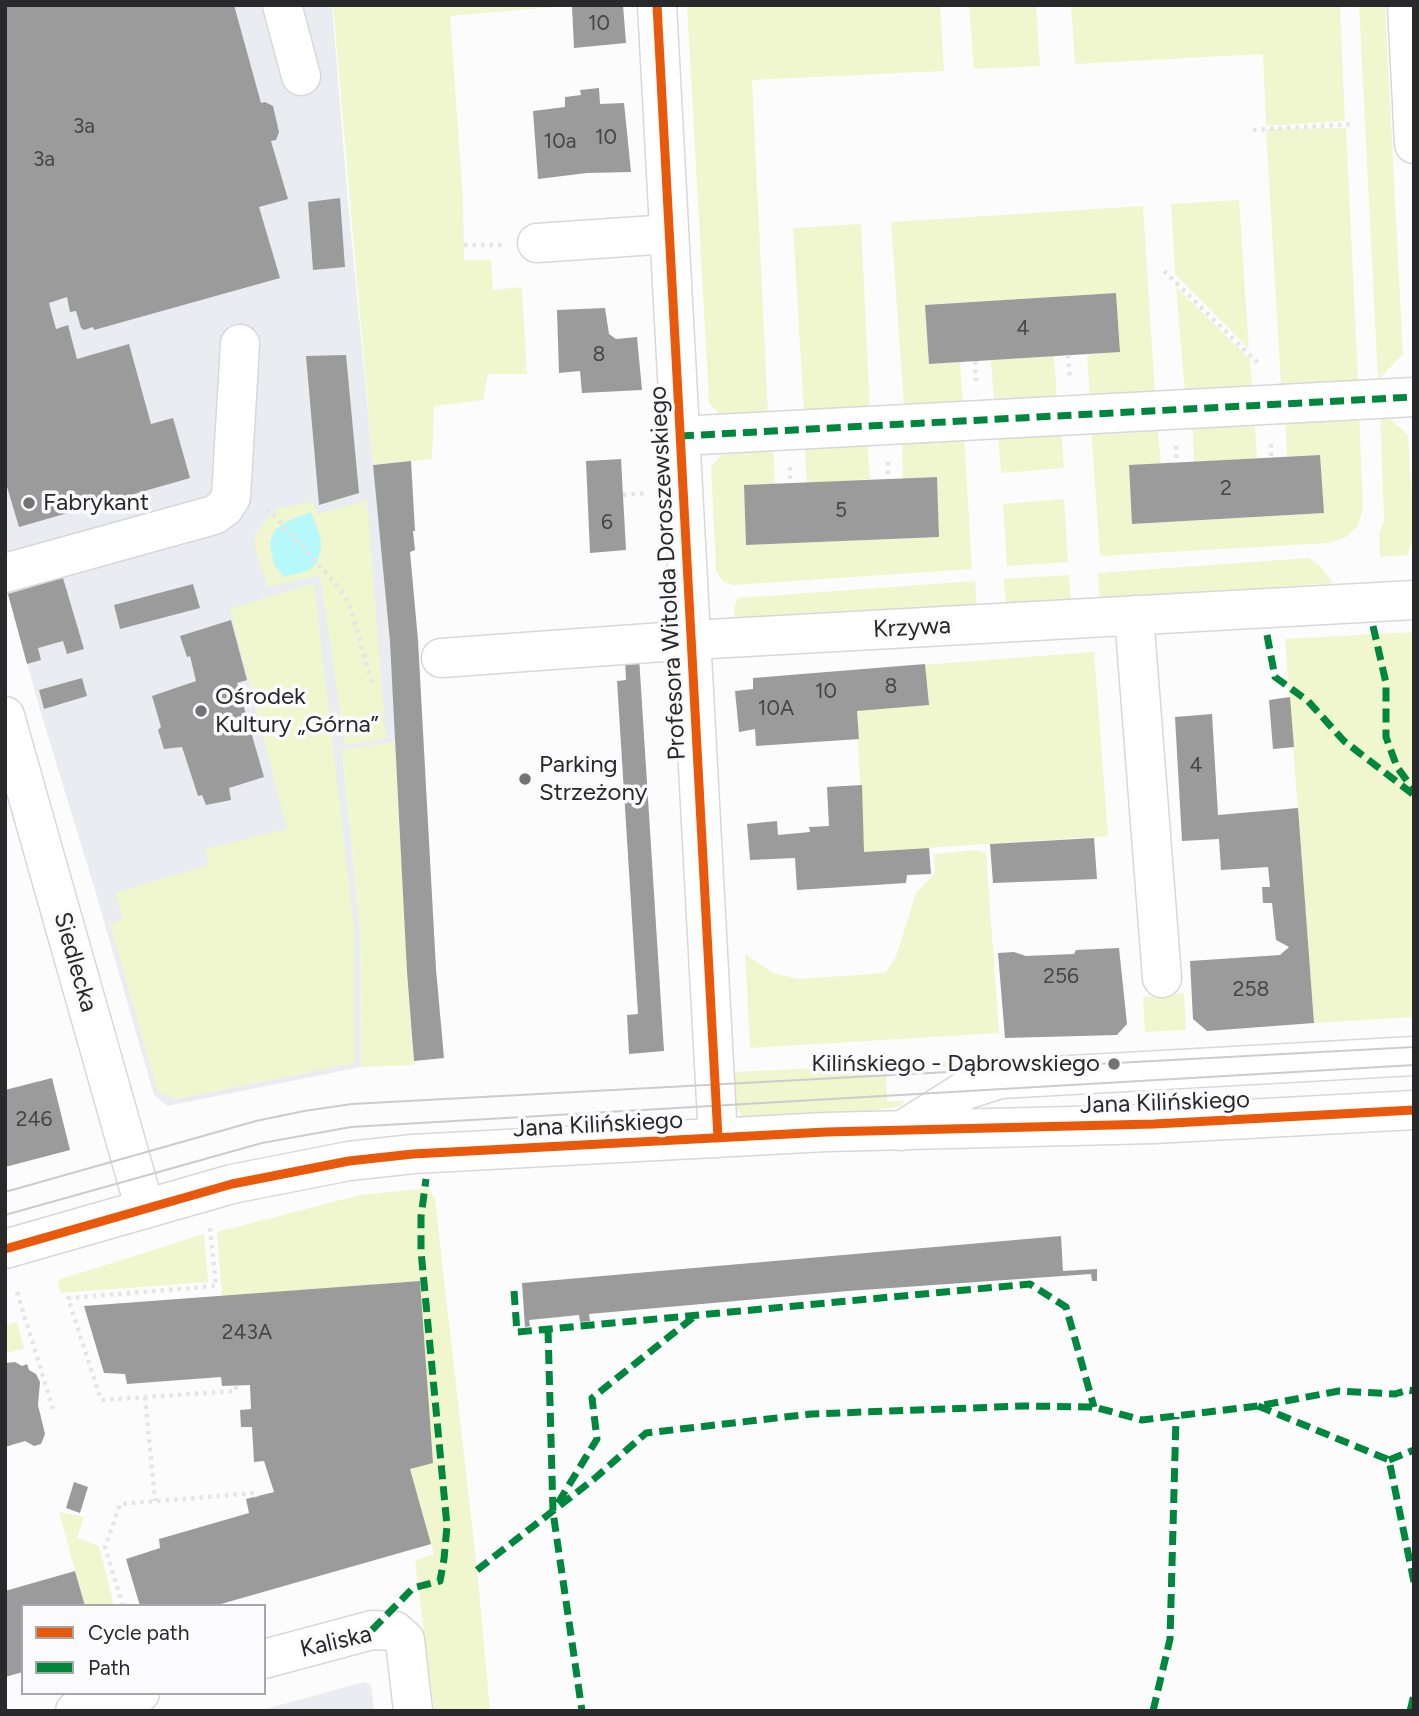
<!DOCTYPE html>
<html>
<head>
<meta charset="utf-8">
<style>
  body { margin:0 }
  #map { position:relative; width:1419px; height:1716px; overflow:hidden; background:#fcfcfd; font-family:Figtree,sans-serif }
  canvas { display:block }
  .frame { position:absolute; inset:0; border:7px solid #29292b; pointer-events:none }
  .legend { position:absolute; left:21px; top:1604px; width:245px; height:91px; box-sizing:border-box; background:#fbfbfe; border:2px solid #a7a7aa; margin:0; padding:9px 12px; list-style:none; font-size:21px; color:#29292b }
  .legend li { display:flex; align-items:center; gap:14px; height:35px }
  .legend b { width:35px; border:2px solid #a7a7aa }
</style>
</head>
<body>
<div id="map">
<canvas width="1419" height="1716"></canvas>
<div class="frame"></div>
<ul class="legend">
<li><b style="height:9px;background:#e8590c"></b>Cycle path</li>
<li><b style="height:9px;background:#00873e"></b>Path</li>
</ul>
</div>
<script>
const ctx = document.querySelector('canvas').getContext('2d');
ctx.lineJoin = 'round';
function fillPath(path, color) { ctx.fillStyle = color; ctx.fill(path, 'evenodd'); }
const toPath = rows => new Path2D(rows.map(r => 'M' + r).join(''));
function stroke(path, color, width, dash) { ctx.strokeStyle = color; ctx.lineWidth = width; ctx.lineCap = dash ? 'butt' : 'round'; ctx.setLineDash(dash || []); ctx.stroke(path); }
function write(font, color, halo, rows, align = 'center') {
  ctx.font = font + ' Figtree,sans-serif'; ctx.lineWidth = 7; ctx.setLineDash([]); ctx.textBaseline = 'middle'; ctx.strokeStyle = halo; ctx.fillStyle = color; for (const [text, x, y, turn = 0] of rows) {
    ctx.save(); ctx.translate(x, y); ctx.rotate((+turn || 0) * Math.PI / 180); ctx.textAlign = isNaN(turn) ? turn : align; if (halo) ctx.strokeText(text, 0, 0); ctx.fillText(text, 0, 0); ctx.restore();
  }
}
fillPath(toPath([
  [5,5,332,5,347,192,390,642,396,742,342,750,360,929,361,1067,167,1106,154,1095,95,890,40,710,5,583],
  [364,1682,371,1685,374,1711,258,1711]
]), '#ebecf1');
fillPath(toPath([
  [333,5,577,5,450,16,463,200,464,260,491,260,493,290,522,287,527,374,488,374,483,400,434,406,432,459,373,465],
  [687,5,940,5,944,71,752,80,768,414,721,416,709,403],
  [969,5,1036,5,1040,66,974,69],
  [1071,5,1340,5,1345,121,1266,126,1263,54,1075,64],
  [1359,5,1385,5,1403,354,1378,380],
  [1346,128,1358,380,1281,385,1266,129],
  [1239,200,1249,349,1175,274,1171,204],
  [1143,206,1155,395,1090,397,1087,354,1120,352,1116,293,926,305,929,364,960,362,963,403,904,407,891,222],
  [861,224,870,409,804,414,793,228],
  [1176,287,1250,359,1252,387,1185,392],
  [1054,356,1057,398,994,401,991,360],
  [1380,410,1408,435,1414,533,1408,555,1380,557,1379,533,1384,522],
  [1359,411,1363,508,1358,526,1346,537,1328,543,1100,556,1091,426,1157,422,1161,464,1129,466,1133,524,1323,513,1320,455,1287,456,1285,415],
  [1254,413,1257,458,1194,462,1192,416],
  [1061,428,1064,468,1001,473,998,432],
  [964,434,972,569,733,585,724,582,716,572,711,467,727,448,773,444,775,484,744,486,746,545,939,537,937,477,903,478,902,438],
  [867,437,870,479,807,483,804,441],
  [1064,499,1068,562,1007,566,1003,504],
  [367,500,386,739,345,745,320,575,268,587,255,549,255,533,277,509,313,502,317,514],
  [311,513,320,535,321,548,274,564,270,543,275,530,288,521],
  [1309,558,1321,567,1333,583,1100,600,1098,573],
  [1069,575,1071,602,1006,607,1004,579],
  [975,581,977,609,735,624,734,607,738,598],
  [314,583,354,928,355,1063,176,1099,163,1094,157,1089,110,924,123,919,115,893,209,865,205,849,287,829,230,609],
  [1414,632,1414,1017,1314,1023,1285,639],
  [1094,652,1108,836,864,852,854,670],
  [396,742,407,972,414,1065,361,1067,360,929,342,750],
  [976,850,986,853,999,1033,750,1048,745,954,773,973,799,979,885,973,896,957,916,893,935,873,934,854],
  [1184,993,1186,1030,1145,1032,1143,997],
  [949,1062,949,1067,886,1070,887,1101,904,1101,902,1106,872,1111,742,1116,736,1107,732,1072],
  [429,1188,435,1199,478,1579,490,1711,434,1711,415,1560,434,1554,410,1469,432,1463,420,1281,222,1296,217,1232,360,1195],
  [204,1234,208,1282,60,1293,58,1280],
  [17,1322,24,1349,5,1353,5,1325],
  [59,1512,84,1517,77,1538,99,1546,114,1606,85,1606]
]), '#f0f6ce');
fillPath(toPath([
  [311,512,320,535,321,548,317,563,308,571,283,577,274,564,270,543,275,530,288,521]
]), '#b7f8fb');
fillPath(toPath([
  [5,5,234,5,261,103,265,102,273,106,279,132,276,140,271,141,288,199,259,207,280,278,94,330,93,327,84,330,81,328,76,311,70,312,67,297,49,303,56,329,68,325,77,359,129,344,151,424,173,418,190,478,19,527,5,480],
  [623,5,626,43,574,48,572,6],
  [599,88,600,104,624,103,631,172,587,173,538,179,533,111,565,107,565,97,581,95,580,90],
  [340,198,345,267,313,270,308,202],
  [1116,293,1120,352,929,364,925,305],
  [605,308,609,334,616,339,637,337,642,390,582,393,580,371,559,373,557,310],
  [346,355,359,493,319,505,306,356],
  [1320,455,1324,513,1132,524,1129,465],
  [621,459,626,550,590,553,586,461],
  [411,461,415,531,413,531,415,550,410,552,418,640,436,969,444,1058,414,1061,407,972,390,642,373,465],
  [937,477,939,537,746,545,744,485],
  [63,578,84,649,67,654,63,641,38,648,41,660,27,664,8,594],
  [193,584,200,608,120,629,114,605],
  [231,620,247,680,237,683,264,777,229,788,231,800,206,805,202,795,198,796,182,747,164,749,158,730,161,727,152,696,196,681,190,656,187,657,180,636],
  [639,657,664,1051,629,1054,627,1015,638,1014,617,681,626,680,625,658],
  [925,664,929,705,857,711,859,739,756,746,755,729,739,732,735,691,753,689,753,678],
  [82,678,87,696,44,709,39,690],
  [1290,697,1294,747,1273,749,1269,700],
  [1212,714,1218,815,1298,808,1314,1023,1207,1031,1193,1019,1190,961,1280,955,1289,947,1276,940,1272,903,1263,903,1262,887,1270,887,1268,867,1221,870,1219,839,1182,841,1175,717],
  [862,785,864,852,929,848,931,874,907,875,906,883,797,890,795,858,750,860,747,824,777,821,778,835,810,832,809,827,829,826,827,787],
  [1094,838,1097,879,993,883,990,844],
  [1119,948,1127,1024,1117,1035,1005,1038,998,953,1014,952,1026,956,1074,954,1076,950],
  [52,1078,70,1150,5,1167,5,1090],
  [1061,1236,1063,1271,1097,1269,1097,1281,1092,1281,1091,1274,848,1291,589,1314,590,1321,580,1322,579,1315,529,1320,530,1326,525,1327,522,1283],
  [420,1281,433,1463,410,1469,431,1544,214,1606,140,1606,126,1559,160,1548,159,1539,249,1513,246,1499,274,1492,264,1461,254,1462,252,1427,241,1427,240,1410,251,1409,250,1385,222,1386,221,1377,127,1384,125,1374,104,1373,84,1306],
  [15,1362,22,1366,27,1364,29,1370,36,1374,40,1382,38,1405,45,1434,41,1444,34,1446,25,1441,5,1447,5,1363],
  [74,1482,88,1487,80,1513,66,1508],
  [75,1571,85,1606,23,1606,23,1672,5,1677,5,1591]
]), '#9c9b9c');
const minor = toPath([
  [282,5,301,76],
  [657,5,718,1138],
  [1407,5,1414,144],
  [537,243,669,234],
  [680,436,1414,397],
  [5,573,214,515,224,508,231,497,240,344],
  [1134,615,1162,978],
  [441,658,691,640,1414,600],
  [5,716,145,1209],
  [901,1131,966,1090,1000,1079,1414,1056],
  [5,1249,232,1184,349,1161,413,1154,826,1132,1154,1124,1414,1110],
  [264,1659,372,1630,395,1631,405,1640,413,1711],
  [75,1711,140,1693]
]);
stroke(minor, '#d8d8da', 41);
stroke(toPath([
  [1253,130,1355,124],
  [464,245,502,245],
  [1164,271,1261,366],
  [1068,355,1070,379],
  [975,361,976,381],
  [1271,444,1271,457],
  [1176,446,1177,463],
  [888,462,888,479],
  [790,467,790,483],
  [623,495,646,493],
  [266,510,271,512,336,584,349,603,373,686],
  [210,1228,216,1286,68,1298,101,1400,236,1391,236,1385],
  [17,1292,53,1409],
  [145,1397,155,1501],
  [123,1606,105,1547,120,1504,255,1493,257,1497]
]), '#e5e5e6', 4.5, [3.5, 5]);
stroke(minor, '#fff', 38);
stroke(toPath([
  [5,1192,256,1121,304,1111,352,1104,1414,1047],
  [5,1215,262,1143,351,1127,1414,1065]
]), '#cccccd', 2);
stroke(toPath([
  [680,436,1414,397],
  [1373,626,1386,683,1386,737,1397,767,1413,789],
  [1267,635,1275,677,1308,701,1344,741,1414,795],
  [514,1291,517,1332,1030,1284,1066,1307,1094,1407],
  [548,1329,553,1512,582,1711],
  [1258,1406,1389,1460,1414,1582],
  [1389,1460,1414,1450],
  [558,1503,597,1439,592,1398,695,1316],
  [477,1570,594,1479,646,1433,811,1414,1024,1406,1094,1407,1142,1420,1258,1406,1339,1391,1395,1394,1408,1390,1414,1391],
  [372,1630,413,1588,440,1581,444,1559,447,1526,421,1251,421,1217,426,1179],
  [1153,1711,1170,1639,1176,1417],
  [1410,1711,1414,1695]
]), '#00873e', 7, [14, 7]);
stroke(toPath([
  [657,5,718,1138],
  [5,1249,232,1184,349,1161,413,1154,826,1132,1154,1124,1414,1110]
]), '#e8590c', 9);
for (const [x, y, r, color] of [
  [29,503,7,"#737374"],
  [201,711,7,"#737374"],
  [525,779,7,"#737374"],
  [1114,1064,7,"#737374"]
]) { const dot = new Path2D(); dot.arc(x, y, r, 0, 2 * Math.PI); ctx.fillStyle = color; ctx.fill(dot); stroke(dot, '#fbfbfe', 2.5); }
write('21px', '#464647', null, [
  ["10",599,24],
  ["3a",84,127],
  ["10",606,138],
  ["10a",560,142],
  ["3a",44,160],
  ["4",1023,329],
  ["8",599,355],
  ["2",1226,489],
  ["5",841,511],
  ["6",607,523],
  ["8",891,687],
  ["10",826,692],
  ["10A",776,709],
  ["4",1196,766],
  ["256",1061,977],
  ["258",1251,990],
  ["246",34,1120],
  ["243A",247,1333]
]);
write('24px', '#29292b', '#fbfbfe', [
  ["Fabrykant",43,503],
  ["Ośrodek",215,697],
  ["Kultury „Górna”",215,725],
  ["Parking",539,765],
  ["Strzeżony",539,793],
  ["Kilińskiego - Dąbrowskiego",1100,1064,"right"]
], 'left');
write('24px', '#29292b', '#fbfbfe', [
  ["Profesora Witolda Doroszewskiego",668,573,-93],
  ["Krzywa",912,628,-3],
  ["Siedlecka",75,962,74],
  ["Jana Kilińskiego",1165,1103,-2],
  ["Jana Kilińskiego",598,1125,-3],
  ["Kaliska",336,1642,-13]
]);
</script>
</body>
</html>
